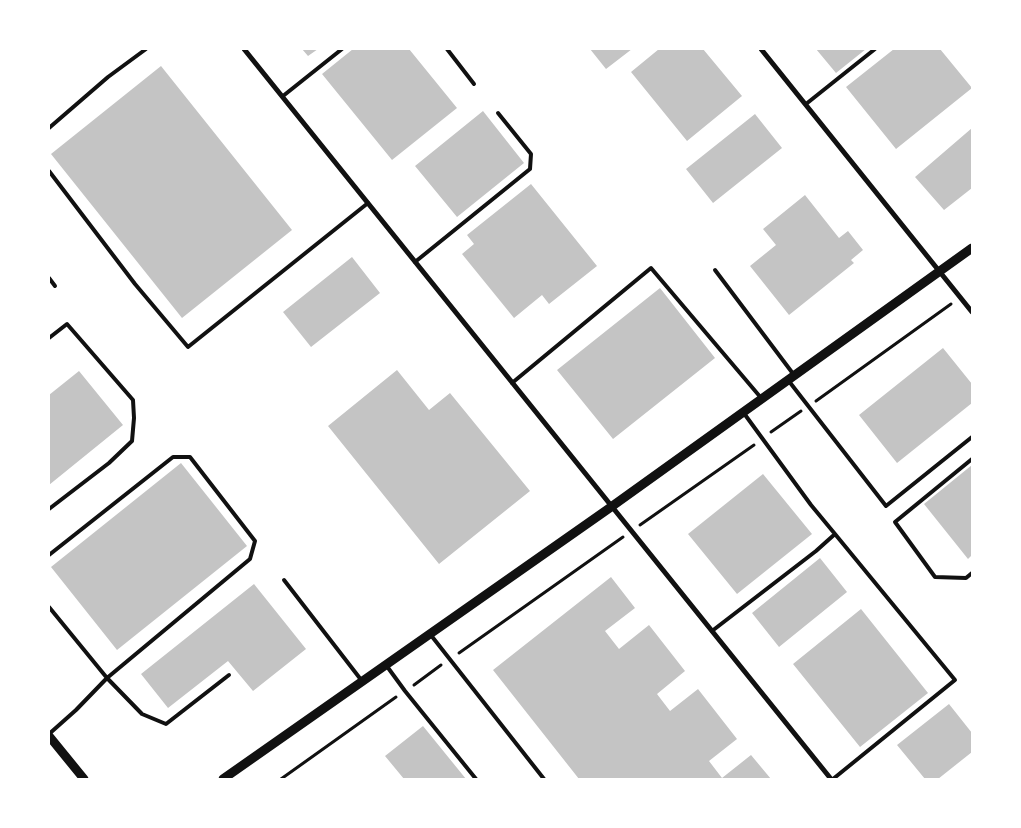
<!DOCTYPE html>
<html>
<head>
<meta charset="utf-8">
<style>
  body { margin:0 }
  #map { position:relative; width:1021px; height:828px; overflow:hidden; background:#fff; font-family:Overpass,sans-serif }
  canvas { display:block }
  .frame { position:absolute; inset:0; border:50px solid #fff; pointer-events:none }
</style>
</head>
<body>
<div id="map">
<canvas width="1021" height="828"></canvas>
<div class="frame"></div>
</div>
<script>
const ctx = document.querySelector('canvas').getContext('2d');
ctx.lineJoin = 'round';
function fillPath(path, color) { ctx.fillStyle = color; ctx.fill(path, 'evenodd'); }
const toPath = rows => new Path2D(rows.map(r => 'M' + r).join(''));
function stroke(path, color, width, dash) { ctx.strokeStyle = color; ctx.lineWidth = width; ctx.lineCap = dash ? 'butt' : 'round'; ctx.setLineDash(dash || []); ctx.stroke(path); }
fillPath(toPath([
  [302,49,318,49,308,56],
  [353,49,409,49,457,108,392,160,322,74],
  [590,49,632,49,606,69],
  [659,49,703,49,742,96,687,141,631,72],
  [816,49,866,49,836,73],
  [894,49,940,49,972,88,896,149,846,87],
  [161,66,292,230,182,318,51,154],
  [483,111,524,163,457,217,415,166],
  [755,114,782,148,713,203,686,169],
  [972,128,972,188,944,210,915,177],
  [531,184,597,266,549,304,542,295,514,318,462,254,474,244,467,235],
  [805,195,839,238,848,231,863,250,851,260,854,263,789,315,750,266,776,245,763,229],
  [352,257,380,293,311,347,283,312],
  [660,288,715,358,613,439,557,370],
  [943,348,972,384,972,403,897,463,859,415],
  [397,370,429,410,450,393,530,491,439,564,328,426],
  [79,371,123,425,49,485,49,395],
  [181,463,247,546,117,650,51,567],
  [972,465,972,555,968,559,924,504],
  [763,474,812,534,737,594,688,534],
  [820,558,847,592,779,647,752,613],
  [611,577,635,608,605,631,619,649,649,625,685,671,657,694,670,711,698,689,737,739,709,761,722,778,751,755,771,779,579,779,493,670],
  [254,584,306,649,253,691,228,661,168,708,141,674],
  [861,609,928,693,860,747,793,664],
  [949,704,972,733,972,752,938,779,925,779,897,745],
  [423,726,466,779,404,779,385,756]
]), '#c4c4c4');
stroke(toPath([
  [816,401,951,304],
  [771,432,801,411],
  [640,525,754,445],
  [459,653,623,537],
  [414,685,441,665],
  [281,779,396,697]
]), '#111', 3);
stroke(toPath([
  [447,49,474,84],
  [283,96,342,49],
  [806,104,875,49],
  [49,128,108,77,146,49],
  [49,171,135,284,188,347,368,203],
  [415,262,530,169,531,154,498,113],
  [715,270,794,375],
  [49,278,55,286],
  [49,338,67,324,133,400,134,418,132,441,109,463,49,509],
  [788,380,886,506,972,437],
  [512,383,651,268,762,399],
  [972,459,895,522,935,577,966,578,972,573],
  [49,555,173,457,190,457,255,541,250,559,107,678,49,607],
  [284,580,362,681],
  [712,631,816,551,835,534,811,505,743,412],
  [430,634,544,779],
  [386,665,405,691,476,779],
  [49,734,76,710,107,678,142,714,166,724,229,675],
  [833,779,955,680,835,534]
]), '#111', 4);
stroke(toPath([
  [244,49,831,779],
  [761,49,972,312]
]), '#111', 5);
stroke(toPath([
  [49,736,84,779],
  [223,779,611,507,972,248]
]), '#111', 9);
</script>
</body>
</html>
